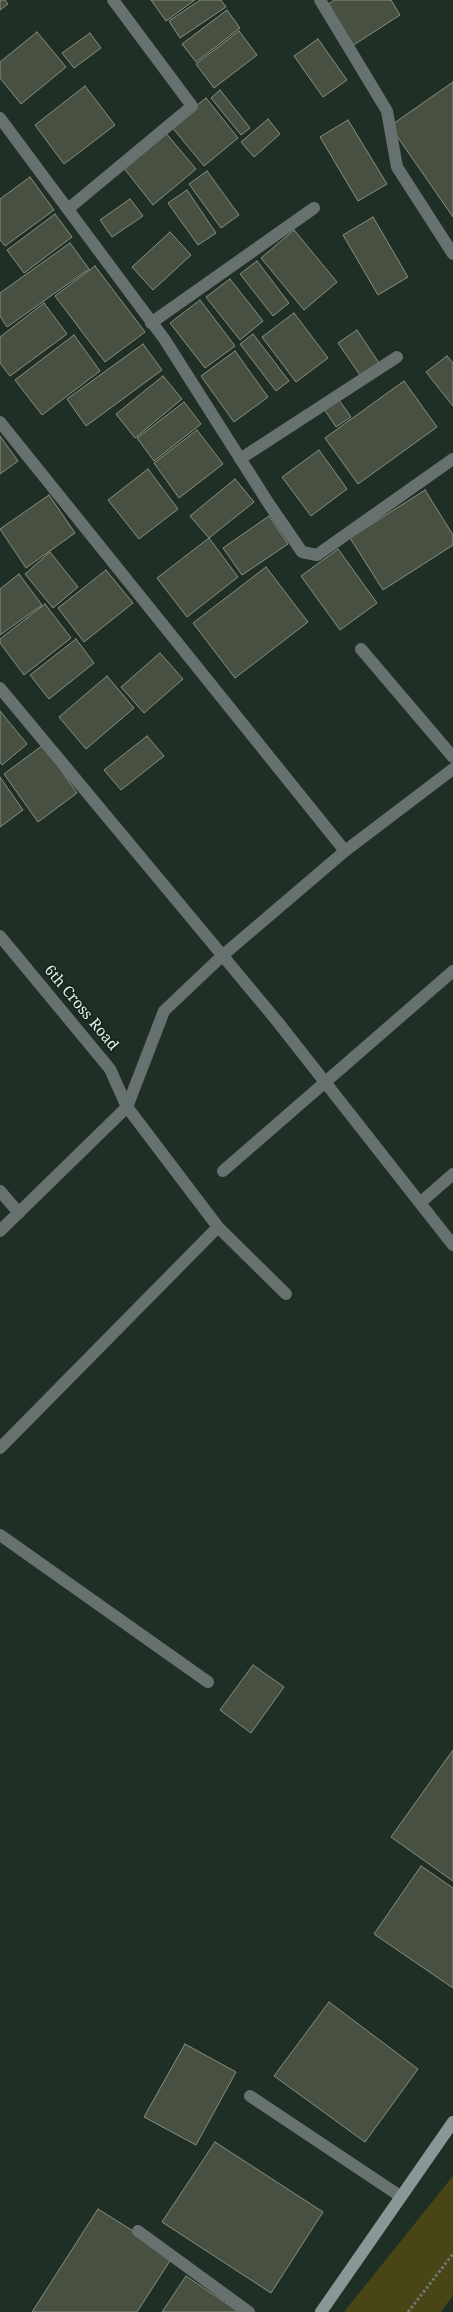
<!DOCTYPE html>
<html>
<head>
<meta charset="utf-8">
<style>
  body { margin:0 }
  canvas { display:block; background:#202f26 }
</style>
</head>
<body>
<canvas width="453" height="2312"></canvas>
<script>
const ctx = document.querySelector('canvas').getContext('2d');
ctx.lineJoin = 'round';
function fillPath(path, color) { ctx.fillStyle = color; ctx.fill(path, 'evenodd'); }
const toPath = rows => new Path2D(rows.map(r => 'M' + r).join(''));
function stroke(path, color, width, dash) { ctx.strokeStyle = color; ctx.lineWidth = width; ctx.lineCap = dash ? 'butt' : 'round'; ctx.setLineDash(dash || []); ctx.stroke(path); }
function write(font, color, halo, rows, align = 'center') {
  ctx.font = font + ' "Noto Serif",serif'; ctx.lineWidth = 4; ctx.setLineDash([]); ctx.textBaseline = 'middle'; ctx.strokeStyle = halo; ctx.fillStyle = color; for (const [text, x, y, turn = 0] of rows) {
    ctx.save(); ctx.translate(x, y); ctx.rotate((+turn || 0) * Math.PI / 180); ctx.textAlign = isNaN(turn) ? turn : align; if (halo) ctx.strokeText(text, 0, 0); ctx.fillText(text, 0, 0); ctx.restore();
  }
}
fillPath(toPath([
  [453,2176,453,2295,441,2312,344,2312]
]), '#484617');
const building = toPath([
  [0,0,5,0,8,4,0,10,0,0],
  [151,0,195,0,166,21,151,0],
  [200,0,221,0,226,7,180,38,169,21,200,0],
  [334,0,391,0,400,15,352,46,326,6,334,0],
  [227,10,240,28,196,62,182,44,227,10],
  [239,31,257,55,214,88,196,64,239,31],
  [37,32,66,67,21,104,0,78,0,62,37,32],
  [90,33,101,48,74,68,62,53,90,33],
  [318,39,347,80,323,97,294,56,318,39],
  [453,82,453,217,390,126,453,82],
  [85,86,115,125,64,164,35,125,85,86],
  [220,90,250,128,241,135,211,98,220,90],
  [206,98,238,138,204,166,171,126,206,98],
  [268,119,280,134,254,157,241,142,268,119],
  [348,120,387,184,358,201,320,137,348,120],
  [165,132,196,169,153,205,123,167,165,132],
  [207,171,239,215,221,228,189,184,207,171],
  [30,177,54,210,5,246,0,240,0,199,30,177],
  [187,190,216,233,198,245,168,203,187,190],
  [130,199,143,216,112,237,100,220,130,199],
  [55,214,72,237,24,273,7,250,55,214],
  [373,217,408,277,378,295,343,235,373,217],
  [294,230,337,282,304,310,261,258,294,230],
  [170,232,191,255,153,290,132,267,170,232],
  [70,243,89,269,7,327,0,316,0,293,70,243],
  [257,261,289,303,273,316,240,274,257,261],
  [95,266,145,332,105,362,55,296,95,266],
  [230,279,263,321,240,340,206,297,230,279],
  [200,300,235,346,205,368,170,323,200,300],
  [44,303,67,334,10,376,0,363,0,337,44,303],
  [294,313,328,358,296,382,262,337,294,313],
  [357,330,379,363,360,375,338,343,357,330],
  [253,334,289,381,276,391,240,344,253,334],
  [74,335,100,371,42,415,15,380,74,335],
  [143,344,162,370,86,426,67,399,143,344],
  [235,351,268,397,234,422,201,376,235,351],
  [447,356,453,363,453,406,426,372,447,356],
  [163,376,182,399,135,438,116,414,163,376],
  [404,381,437,427,358,484,325,438,404,381],
  [339,400,351,417,336,427,324,409,339,400],
  [184,402,201,424,154,461,137,438,184,402],
  [197,430,223,464,179,498,154,463,197,430],
  [0,436,18,461,0,474,0,436],
  [319,450,347,489,311,516,282,477,319,450],
  [148,469,178,509,139,539,108,500,148,469],
  [235,479,254,502,209,538,190,516,235,479],
  [425,490,453,535,453,545,383,590,350,538,425,490],
  [49,495,75,533,26,568,0,529,49,495],
  [269,516,288,544,242,575,223,548,269,516],
  [209,538,238,577,187,617,157,578,209,538],
  [338,549,377,603,340,630,301,576,338,549],
  [50,552,78,587,53,608,25,574,50,552],
  [266,567,308,622,235,678,193,623,266,567],
  [106,570,133,603,84,642,58,608,106,570],
  [19,574,42,605,0,635,0,589,19,574],
  [45,604,71,638,24,675,0,643,0,639,45,604],
  [76,639,94,663,49,699,30,675,76,639],
  [160,653,183,679,144,713,121,687,160,653],
  [107,676,134,708,86,749,59,717,107,676],
  [0,711,27,744,2,765,0,762,0,711],
  [147,736,164,756,121,790,104,770,147,736],
  [43,745,77,793,38,822,4,774,43,745],
  [0,777,23,810,0,827,0,777],
  [253,1665,284,1687,251,1733,220,1710,253,1665],
  [453,1750,453,1881,391,1837,453,1750],
  [421,1866,453,1888,453,1988,374,1934,421,1866],
  [329,2002,418,2069,365,2142,274,2076,329,2002],
  [185,2044,236,2072,196,2145,144,2117,185,2044],
  [215,2142,323,2212,271,2293,162,2222,215,2142],
  [98,2209,173,2256,137,2312,32,2312,98,2209],
  [186,2276,239,2312,162,2312,186,2276]
]);
fillPath(building, '#485042');
stroke(building, '#868f7f', 1);
stroke(toPath([
  [408,2312,453,2254]
]), '#6d7a72', 3, [2.5, 2.5]);
stroke(toPath([
  [320,0,387,111,397,167,453,254],
  [0,118,165,340,269,504,302,552,317,555,453,459],
  [68,209,192,106,113,0],
  [151,323,314,208],
  [0,422,345,851],
  [240,459,397,357],
  [361,649,453,757],
  [0,688,277,1021,453,1245],
  [0,936,110,1069,127,1107,218,1227,0,1448],
  [223,1171,453,971],
  [0,1191,19,1213],
  [420,1203,453,1174],
  [218,1227,286,1294],
  [0,1231,127,1107,164,1011,222,956,345,851,453,769],
  [0,1535,208,1682],
  [250,2096,400,2196],
  [138,2231,249,2312]
]), '#67716f', 12);
stroke(toPath([
  [321,2312,453,2122]
]), '#899896', 12);
write('15px', '#e6f0e9', '#16251d', [
  ["6th Cross Road",81,1008,50]
]);
</script>
</body>
</html>
